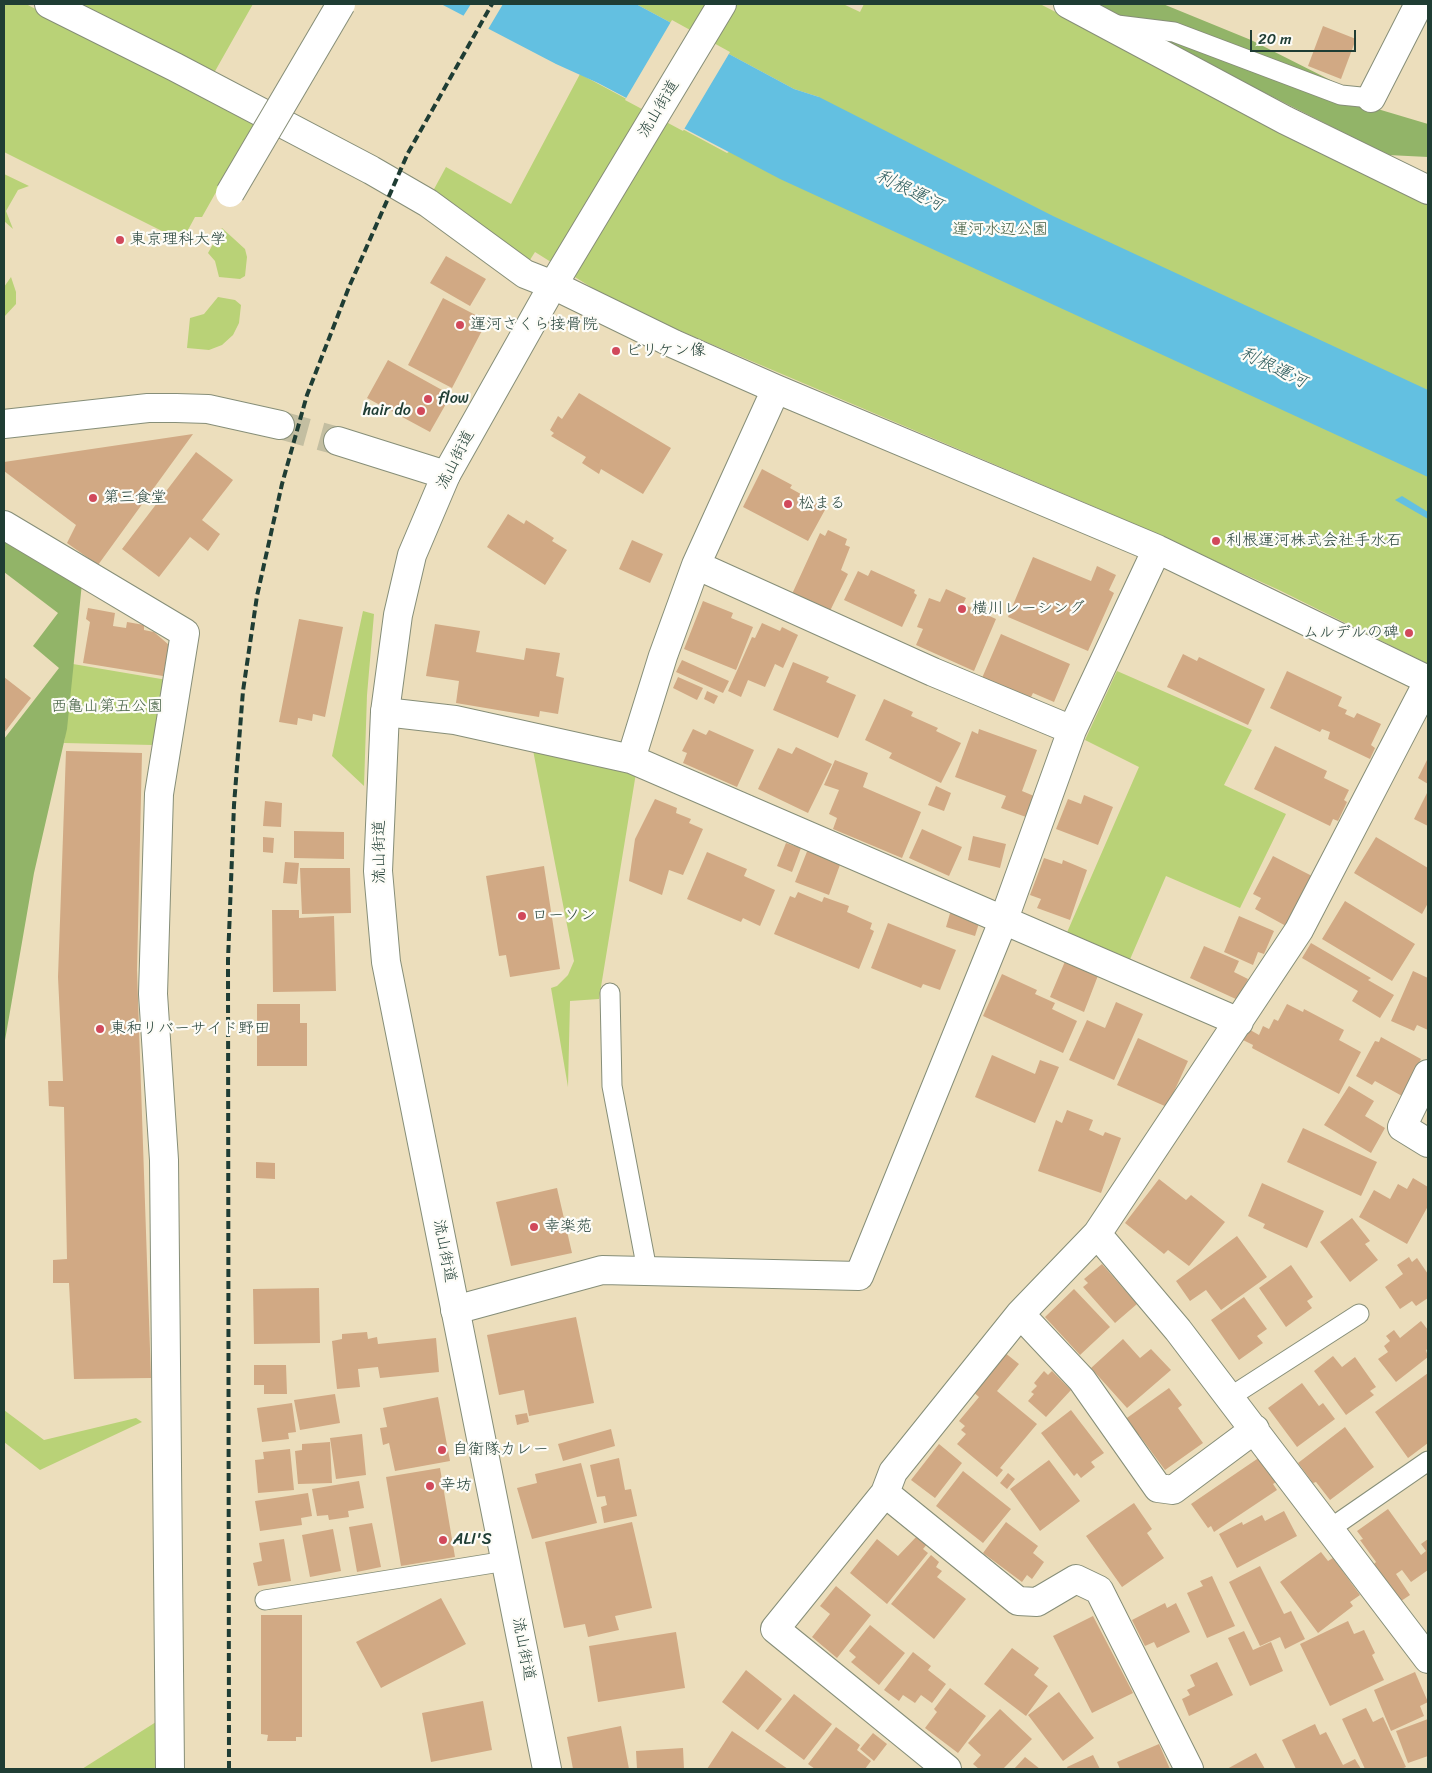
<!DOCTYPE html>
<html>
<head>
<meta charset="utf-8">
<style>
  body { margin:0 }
  #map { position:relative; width:1432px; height:1773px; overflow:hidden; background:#ecdebc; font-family:Sriracha,sans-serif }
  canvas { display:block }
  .frame { position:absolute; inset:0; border:5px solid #1f3d34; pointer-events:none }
  .scale { position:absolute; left:1250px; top:30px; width:106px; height:22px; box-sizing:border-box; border:2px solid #1f3d34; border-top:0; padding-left:6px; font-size:15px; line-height:18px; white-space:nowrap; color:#1f3d34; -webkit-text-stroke:4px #fdfcf7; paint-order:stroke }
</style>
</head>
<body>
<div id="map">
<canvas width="1432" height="1773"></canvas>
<div class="frame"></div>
<div class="scale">20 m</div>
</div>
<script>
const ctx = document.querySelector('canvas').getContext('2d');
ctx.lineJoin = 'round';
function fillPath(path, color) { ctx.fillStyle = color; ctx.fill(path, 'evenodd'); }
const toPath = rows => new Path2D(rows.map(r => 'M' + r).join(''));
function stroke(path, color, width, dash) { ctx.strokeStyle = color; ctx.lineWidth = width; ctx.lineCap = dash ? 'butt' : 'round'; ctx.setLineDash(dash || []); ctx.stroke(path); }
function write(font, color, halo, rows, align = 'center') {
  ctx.font = font + ' Sriracha,"Klee One",sans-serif'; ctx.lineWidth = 4.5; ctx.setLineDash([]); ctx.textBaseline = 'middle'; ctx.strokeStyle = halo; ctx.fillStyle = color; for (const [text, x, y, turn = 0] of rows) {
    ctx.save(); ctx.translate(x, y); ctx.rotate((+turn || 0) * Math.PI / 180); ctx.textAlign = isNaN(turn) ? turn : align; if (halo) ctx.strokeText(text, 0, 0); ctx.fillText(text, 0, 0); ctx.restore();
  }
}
fillPath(toPath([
  [4,4,26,4,255,123,202,217,195,217,182,241,4,152],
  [77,4,253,4,214,73],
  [636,4,843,4,860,12,864,4,1040,4,1428,203,1428,664,1279,590,1116,516,650,318,594,289,535,252,528,263,461,209,433,191,446,167,511,204,580,74,727,153,819,97,794,89],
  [4,174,29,186,18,190,6,211,13,229,4,221],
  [222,228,245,249,247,257,245,276,240,279,219,277,215,261,208,253],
  [11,277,16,292,16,304,4,317,4,287],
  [218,297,235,300,241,305,239,323,233,335,222,345,209,350,187,348,190,318,204,314],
  [363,611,374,614,367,695,364,786,332,756],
  [73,664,167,680,153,745,64,743],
  [1117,671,1252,730,1224,785,1286,814,1240,908,1166,876,1128,964,1065,937,1139,767,1085,740],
  [532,745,636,773,599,999,570,1001,568,1087,551,988,557,986,568,975,574,961],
  [4,1410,44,1440,136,1418,142,1422,40,1470,4,1442],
  [156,1722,156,1769,82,1769]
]), '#b9d277');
fillPath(toPath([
  [1097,4,1163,4,1251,40,1352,91,1127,20],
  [1177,38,1335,103,1381,110,1428,124,1428,157,1388,155,1166,43],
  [4,535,82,583,67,729,34,873,4,1046,4,739,59,668,33,646,58,613,4,572]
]), '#92b468');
fillPath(toPath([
  [441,4,636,4,794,89,819,97,1053,216,1428,390,1428,477,780,179,598,83,556,64],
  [1402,496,1428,512,1428,519,1395,500]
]), '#63c0e1');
fillPath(toPath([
  [471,4,503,4,487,31,462,18],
  [672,20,730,52,683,131,625,100]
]), '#ecdebc');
fillPath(toPath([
  [1323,26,1356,39,1341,79,1308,66],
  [446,256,486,279,470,306,430,283],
  [443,298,487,321,452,388,408,365],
  [388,360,451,395,430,432,367,398],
  [579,393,671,448,643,494,601,469,599,474,582,463,586,457,551,436,554,433,550,430,558,416,562,419],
  [193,434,98,565,67,543,76,525,4,471,4,462],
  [196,452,233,480,202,520,220,534,208,551,190,537,159,577,122,549],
  [762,469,792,485,790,488,826,508,808,541,743,507],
  [508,514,524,524,526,520,554,538,552,541,567,550,545,585,487,547],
  [828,530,847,539,845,545,850,547,841,570,848,574,830,611,792,594,820,533,825,536],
  [632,540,663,554,650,583,619,569],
  [1033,557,1091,581,1097,566,1116,575,1109,590,1114,593,1088,651,1008,617],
  [871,570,915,590,914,593,917,595,902,627,844,600,858,571,868,576],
  [946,589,966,598,963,604,996,619,974,671,916,645,923,629,917,627,929,598,940,602],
  [703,601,733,613,731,618,753,627,736,670,684,649],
  [88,608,115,613,113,626,126,628,127,622,144,625,144,630,154,632,169,645,163,676,83,663,90,622,86,619],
  [299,619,343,627,325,717,313,714,312,721,298,718,297,725,279,722],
  [762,623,780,631,782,627,798,635,783,668,775,664,765,687,748,680,741,697,728,691,752,637,755,638],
  [435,624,480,631,476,652,524,660,526,648,560,653,556,676,564,678,558,714,540,711,539,717,456,703,459,681,426,676],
  [1001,634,1070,664,1054,702,1033,693,1030,699,982,678],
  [1183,654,1197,661,1199,657,1265,689,1248,725,1167,687],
  [682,660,729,681,723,693,676,672],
  [793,662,829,677,826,682,856,695,838,738,773,710],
  [1287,671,1342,697,1338,706,1347,710,1345,714,1354,718,1357,713,1381,724,1371,745,1375,748,1370,759,1328,739,1330,732,1322,729,1320,732,1270,708],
  [4,677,31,698,4,733],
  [678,677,703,688,697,700,673,688],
  [707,691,718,696,714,704,704,699],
  [884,699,913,712,911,716,938,728,936,731,961,743,941,783,889,758,892,753,865,740],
  [693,729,706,735,709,730,754,750,737,787,683,763,687,753,682,751],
  [979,729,1037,750,1022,791,1034,796,1026,817,1001,808,1006,796,955,777,972,731,978,734],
  [1275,746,1327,771,1324,778,1349,790,1344,800,1347,802,1338,821,1333,819,1330,826,1254,789],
  [796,747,832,764,808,813,758,789,778,748,792,754],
  [66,751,142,753,137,970,151,1378,74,1379,69,1283,53,1283,53,1260,67,1259,64,1107,49,1106,48,1081,63,1081,58,977],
  [1428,758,1428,784,1418,778],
  [835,760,868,773,863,787,921,812,902,858,833,829,837,818,829,814,839,790,824,785],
  [936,786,951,793,944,811,928,805],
  [1428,791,1428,826,1414,819],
  [1084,795,1113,807,1098,845,1056,829,1068,799,1081,804],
  [655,799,677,808,676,813,691,819,689,823,703,829,683,875,669,870,662,895,629,881,635,839],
  [265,801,282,803,281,827,263,826],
  [922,829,962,847,949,876,909,858],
  [294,831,344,832,344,859,294,858],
  [973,836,1006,844,1000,868,968,860],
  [263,837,274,838,273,853,263,852],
  [1376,837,1428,868,1428,903,1422,914,1354,873],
  [786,843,801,848,792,872,777,866],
  [808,849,841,862,829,895,795,882],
  [707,852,747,869,744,876,775,890,760,926,743,918,741,922,687,899],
  [1273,856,1312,876,1286,926,1255,909,1261,898,1253,894],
  [1044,858,1062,864,1063,860,1087,870,1070,920,1037,908,1041,899,1030,895],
  [285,862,299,863,297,884,283,883],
  [544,866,560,969,510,977,506,955,499,956,486,876],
  [300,868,350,868,351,913,302,914],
  [798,892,822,902,824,897,849,906,847,912,872,923,870,929,874,931,859,969,774,934,790,896,795,898],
  [1345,901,1415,944,1392,981,1322,939],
  [272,910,299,910,299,918,334,916,336,991,273,992],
  [951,910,980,920,975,936,946,927],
  [1239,916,1274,931,1264,954,1258,952,1253,965,1224,952],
  [888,923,956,950,940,990,923,984,921,988,871,968],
  [1311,943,1371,978,1368,980,1394,995,1380,1018,1352,1001,1358,991,1302,958],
  [1204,946,1239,961,1234,972,1248,979,1238,1000,1190,978],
  [1066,959,1099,973,1084,1012,1050,997],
  [1413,971,1428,978,1428,1030,1417,1025,1414,1031,1391,1021],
  [1002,974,1037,990,1035,994,1055,1003,1052,1009,1077,1021,1063,1053,983,1016],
  [1116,1002,1143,1014,1114,1080,1069,1060,1087,1020,1105,1028],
  [257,1004,300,1004,300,1023,307,1023,307,1066,257,1066],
  [1287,1004,1303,1012,1304,1009,1344,1030,1339,1040,1361,1052,1339,1094,1252,1048,1253,1045,1239,1038,1245,1027,1259,1035,1263,1026,1269,1029,1274,1019,1278,1021],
  [1381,1037,1421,1059,1402,1096,1375,1081,1372,1085,1356,1076,1375,1041,1379,1042],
  [1138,1038,1188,1061,1167,1107,1117,1085],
  [992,1055,1035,1074,1040,1060,1059,1067,1035,1123,975,1097],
  [1349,1086,1374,1101,1365,1116,1385,1128,1371,1153,1324,1125],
  [1067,1110,1093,1120,1089,1130,1103,1136,1105,1132,1121,1138,1101,1193,1038,1171,1056,1120,1062,1123],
  [1303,1128,1377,1162,1361,1196,1287,1162],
  [256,1162,275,1163,275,1179,256,1178],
  [1413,1178,1428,1187,1428,1206,1407,1244,1359,1217,1374,1190,1390,1199,1398,1184,1407,1189],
  [1159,1179,1186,1200,1191,1195,1225,1222,1189,1266,1168,1250,1164,1254,1125,1223],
  [1262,1183,1324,1211,1307,1248,1263,1228,1265,1224,1248,1216],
  [557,1188,572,1253,511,1266,496,1202],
  [1352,1218,1370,1241,1365,1244,1378,1260,1350,1282,1320,1242],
  [1237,1236,1267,1277,1221,1310,1206,1290,1190,1301,1176,1281],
  [1409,1257,1412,1262,1417,1258,1428,1274,1428,1298,1416,1306,1412,1301,1400,1309,1385,1287,1403,1274,1397,1265],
  [1102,1264,1137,1304,1115,1323,1083,1287,1088,1283,1084,1279],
  [1291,1265,1313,1297,1307,1301,1312,1308,1286,1327,1259,1288],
  [319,1288,320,1343,254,1344,253,1289],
  [1074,1289,1110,1327,1080,1355,1045,1317],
  [1244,1297,1267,1329,1257,1336,1263,1343,1239,1360,1211,1320],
  [576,1317,594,1403,529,1416,524,1390,499,1395,487,1335],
  [1421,1321,1428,1330,1428,1349,1426,1350,1428,1357,1396,1382,1378,1359,1388,1352,1384,1346,1390,1341,1386,1336,1394,1330,1400,1338],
  [367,1332,368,1339,377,1337,378,1344,436,1338,439,1372,380,1378,378,1367,358,1369,360,1387,337,1389,332,1341,342,1339,342,1334],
  [1123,1339,1140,1358,1151,1349,1171,1370,1127,1408,1091,1368],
  [1004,1352,1019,1364,997,1391,1037,1424,1000,1468,1003,1470,997,1477,957,1444,966,1434,961,1430,965,1426,959,1421,979,1397,972,1391],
  [1333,1356,1342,1367,1355,1357,1376,1387,1370,1391,1374,1395,1346,1415,1314,1371],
  [254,1365,286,1365,287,1394,264,1394,264,1385,254,1385],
  [1044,1371,1048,1375,1052,1371,1071,1390,1046,1417,1028,1401,1034,1394,1031,1392,1037,1386,1034,1383],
  [1428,1373,1428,1443,1408,1458,1375,1412],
  [1302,1383,1319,1406,1323,1403,1335,1419,1297,1447,1268,1408],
  [1169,1388,1182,1405,1178,1408,1203,1443,1165,1470,1139,1435,1137,1437,1124,1420],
  [335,1394,340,1423,300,1430,294,1400],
  [438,1397,450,1461,395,1471,389,1443,383,1445,380,1428,387,1427,383,1408],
  [292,1403,296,1432,288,1433,289,1439,262,1442,257,1408],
  [1071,1410,1104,1453,1091,1462,1095,1467,1081,1478,1077,1473,1074,1476,1041,1433],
  [527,1413,529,1422,517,1425,515,1415],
  [1345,1427,1374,1467,1330,1500,1316,1482,1313,1483,1298,1463],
  [611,1429,615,1446,563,1461,558,1444],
  [362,1434,366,1475,336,1479,330,1438],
  [330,1442,332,1483,298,1484,295,1451,302,1450,302,1444],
  [939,1444,962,1463,935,1498,911,1480],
  [290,1449,294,1490,258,1493,255,1460,264,1459,263,1452],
  [1260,1457,1276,1482,1273,1484,1277,1490,1214,1532,1211,1526,1208,1528,1191,1504],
  [619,1458,625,1490,631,1489,637,1516,604,1523,601,1507,607,1505,605,1496,597,1497,590,1465],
  [1049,1460,1080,1501,1040,1531,1010,1489],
  [581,1463,597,1523,532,1539,517,1488,537,1483,535,1474],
  [440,1468,455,1557,401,1566,386,1477],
  [963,1471,1011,1509,983,1543,936,1506],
  [1008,1473,1015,1479,1007,1489,1000,1483],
  [359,1481,364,1508,348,1511,349,1517,329,1520,328,1515,317,1516,312,1489],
  [308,1493,312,1516,301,1518,302,1525,260,1531,255,1501],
  [1134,1503,1152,1529,1147,1533,1164,1558,1122,1587,1086,1536],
  [1388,1509,1421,1555,1426,1551,1421,1544,1428,1539,1428,1570,1411,1582,1402,1570,1396,1574,1410,1595,1401,1601,1374,1564,1376,1562,1360,1540,1363,1539,1357,1531],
  [1284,1511,1297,1536,1237,1568,1219,1534,1242,1522,1243,1525,1262,1515,1265,1521],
  [632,1522,652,1608,615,1616,619,1630,588,1637,585,1624,564,1628,545,1542],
  [1006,1522,1038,1546,1033,1553,1044,1562,1032,1579,1027,1575,1022,1582,983,1553],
  [372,1523,381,1567,357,1572,349,1527],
  [333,1529,341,1571,310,1577,302,1535],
  [918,1535,928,1543,923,1549,928,1553,887,1604,850,1573,877,1539,898,1556],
  [284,1539,291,1581,258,1586,253,1563,262,1561,259,1543],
  [1321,1552,1328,1561,1333,1558,1360,1595,1350,1602,1353,1606,1318,1633,1280,1582],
  [931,1555,939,1562,936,1567,942,1571,937,1577,966,1599,934,1639,891,1604],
  [1260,1566,1284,1614,1291,1611,1305,1639,1285,1649,1280,1637,1260,1646,1229,1582],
  [1212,1576,1235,1626,1207,1638,1187,1593,1203,1586,1200,1581],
  [836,1586,871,1615,837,1658,812,1637,830,1614,820,1606],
  [441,1598,466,1644,381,1688,356,1642],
  [1165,1603,1167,1608,1176,1603,1190,1632,1157,1648,1154,1642,1145,1646,1132,1620],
  [261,1615,302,1615,302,1737,296,1737,296,1741,267,1741,268,1735,261,1734],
  [1093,1616,1133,1693,1092,1713,1053,1636],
  [1348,1621,1354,1634,1364,1630,1375,1653,1372,1655,1384,1680,1330,1706,1300,1644],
  [870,1625,905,1653,879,1685,851,1662,856,1657,849,1651],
  [1244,1631,1253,1650,1271,1642,1283,1671,1250,1686,1228,1638],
  [676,1632,685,1688,598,1702,589,1646],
  [1012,1648,1039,1668,1034,1675,1048,1686,1026,1716,984,1684],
  [913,1652,931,1666,928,1670,946,1684,932,1703,921,1695,915,1703,903,1695,899,1701,884,1690],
  [1217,1662,1233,1695,1189,1716,1182,1699,1190,1695,1187,1690,1195,1686,1190,1675],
  [746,1670,782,1699,758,1730,722,1702],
  [1415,1672,1428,1702,1420,1706,1424,1716,1391,1731,1374,1690],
  [950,1688,986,1716,958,1753,925,1728,937,1712,934,1709],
  [1059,1692,1094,1738,1063,1761,1028,1715],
  [794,1694,832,1724,804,1760,765,1731],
  [483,1701,492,1750,431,1762,422,1713],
  [1366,1708,1373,1722,1383,1717,1406,1767,1401,1769,1365,1769,1342,1719],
  [1000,1709,1032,1739,1003,1769,979,1769,973,1764,981,1755,968,1743],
  [1428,1719,1428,1756,1408,1763,1396,1731],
  [1315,1724,1320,1735,1326,1732,1343,1765,1355,1759,1361,1769,1296,1769,1282,1740],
  [621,1726,629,1769,573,1769,567,1737],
  [836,1727,860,1745,857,1750,871,1761,865,1769,815,1769,808,1764],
  [732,1731,788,1769,707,1769],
  [873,1733,887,1744,874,1761,860,1749],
  [1159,1744,1170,1769,1120,1769,1117,1762],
  [683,1748,684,1769,637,1769,636,1751],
  [1256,1753,1265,1769,1227,1769],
  [1093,1755,1100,1769,1068,1769,1067,1767],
  [1025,1757,1040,1769,1014,1769]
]), '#d1a984');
stroke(toPath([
  [280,425,338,441]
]), '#c3bea1', 28, [28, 14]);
const lane = toPath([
  [1117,25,1174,32,1341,95,1371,98],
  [610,993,612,1086,647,1270],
  [1230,1397,1359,1314],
  [1331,1528,1428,1461],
  [265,1600,506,1561]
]);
const street = toPath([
  [49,4,175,67,371,170,428,203,525,274,553,285,674,344,776,389,1157,549,1428,680],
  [1068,4,1285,120,1428,190],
  [1371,98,1419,4],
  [4,424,148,408,176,408,208,409,280,425],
  [338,441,446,475],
  [4,525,185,633,159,794,153,994,164,1160,170,1769],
  [696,565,933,672,1072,730],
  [385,712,455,720,631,759,1239,1022],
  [631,759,663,656,696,565,776,389],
  [1428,1074,1402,1127,1428,1143],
  [1097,1234,1178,1330,1428,1659],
  [455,1310,602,1270,859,1276,1004,919,1072,730,1157,549],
  [1020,1314,1082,1380,1158,1488,1173,1490,1255,1429],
  [885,1493,893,1472,1020,1314,1097,1234,1299,930,1428,682],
  [947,1769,775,1629,885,1493,1018,1601,1037,1602,1076,1579,1099,1590,1189,1769]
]);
const secondary = toPath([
  [547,1769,386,962,378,871,385,712,398,615,412,555,446,475,553,285,722,4]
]);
stroke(lane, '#868e78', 21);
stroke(street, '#868e78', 30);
stroke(secondary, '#868e78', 30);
stroke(lane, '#fff', 19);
stroke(street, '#fff', 28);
stroke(secondary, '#fff', 28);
stroke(toPath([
  [229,1769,228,960,234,805,243,691,257,596,282,484,307,395,349,287,408,153,492,4]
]), '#1f3d34', 4, [8, 4]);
const streetBridge = toPath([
  [230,193,341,4]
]);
stroke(streetBridge, '#868e78', 30, []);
stroke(streetBridge, '#fff', 28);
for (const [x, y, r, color] of [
  [120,240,5,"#d1495b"],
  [460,325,5,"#d1495b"],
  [616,351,5,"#d1495b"],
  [428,399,5,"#d1495b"],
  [421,411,5,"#d1495b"],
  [93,498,5,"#d1495b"],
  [788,504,5,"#d1495b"],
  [1216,541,5,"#d1495b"],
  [962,609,5,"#d1495b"],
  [1409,633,5,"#d1495b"],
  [522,916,5,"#d1495b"],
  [100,1029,5,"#d1495b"],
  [534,1227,5,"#d1495b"],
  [442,1450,5,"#d1495b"],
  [430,1486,5,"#d1495b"],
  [443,1540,5,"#d1495b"]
]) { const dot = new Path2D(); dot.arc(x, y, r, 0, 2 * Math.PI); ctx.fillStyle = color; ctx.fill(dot); stroke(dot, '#fdfcf7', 2); }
write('16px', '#1f3d34', '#fdfcf7', [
  ["流山街道",659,109,-59],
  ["流山街道",456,460,-63],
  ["流山街道",380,852,-90],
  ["流山街道",444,1251,79],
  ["流山街道",523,1649,79]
]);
write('16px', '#466245', '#fdfcf7', [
  ["運河水辺公園",1000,230],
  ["西亀山第五公園",107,707]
]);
write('16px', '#1f3d34', '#fdfcf7', [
  ["東京理科大学",130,240],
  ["運河さくら接骨院",470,325],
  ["ビリケン像",626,351],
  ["flow",438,399],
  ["hair do",411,411,"right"],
  ["第三食堂",103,498],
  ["松まる",798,504],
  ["利根運河株式会社手水石",1226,541],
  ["横川レーシング",972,609],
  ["ムルデルの碑",1399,633,"right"],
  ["ローソン",532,916],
  ["東和リバーサイド野田",110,1029],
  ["幸楽苑",544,1227],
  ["自衛隊カレー",452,1450],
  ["辛坊",440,1486],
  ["ALI'S",453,1540]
], 'left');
write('italic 18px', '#305e5f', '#fdfcf7', [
  ["利根運河",909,191,26],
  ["利根運河",1273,368,26]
]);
</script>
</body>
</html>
